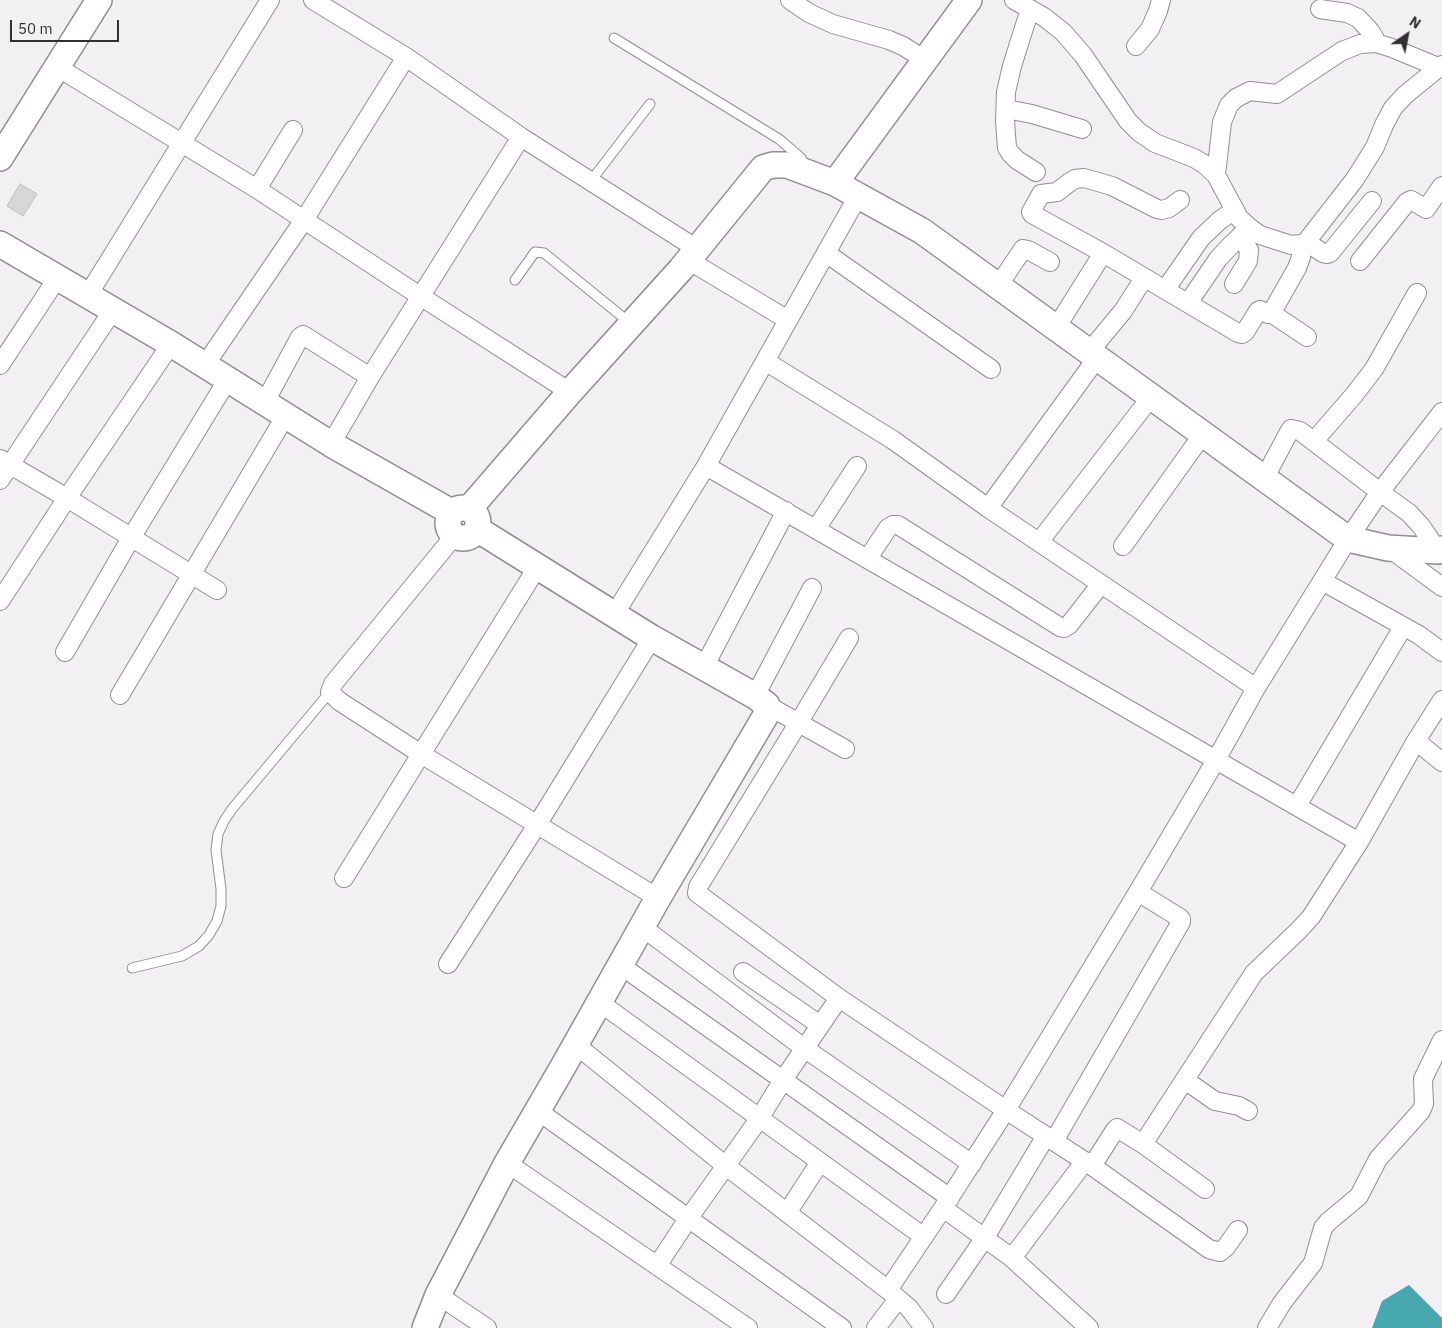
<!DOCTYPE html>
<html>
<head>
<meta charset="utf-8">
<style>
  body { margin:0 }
  #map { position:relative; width:1442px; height:1328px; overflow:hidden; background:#f3f0f3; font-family:"IBM Plex Sans",sans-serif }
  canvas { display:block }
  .north { position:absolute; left:1382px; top:10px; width:50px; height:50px; -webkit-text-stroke:4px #f3f0f3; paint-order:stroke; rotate:33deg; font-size:14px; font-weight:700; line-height:20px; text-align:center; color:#313031 }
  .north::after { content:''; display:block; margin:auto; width:18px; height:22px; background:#313031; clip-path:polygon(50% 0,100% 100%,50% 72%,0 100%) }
  .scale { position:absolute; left:10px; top:20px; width:109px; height:22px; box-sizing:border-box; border:2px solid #313031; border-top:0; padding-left:6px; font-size:15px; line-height:18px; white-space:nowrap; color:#313031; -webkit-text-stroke:4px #f3f0f3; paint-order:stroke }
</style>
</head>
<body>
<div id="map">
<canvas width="1442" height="1328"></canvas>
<div class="north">N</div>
<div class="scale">50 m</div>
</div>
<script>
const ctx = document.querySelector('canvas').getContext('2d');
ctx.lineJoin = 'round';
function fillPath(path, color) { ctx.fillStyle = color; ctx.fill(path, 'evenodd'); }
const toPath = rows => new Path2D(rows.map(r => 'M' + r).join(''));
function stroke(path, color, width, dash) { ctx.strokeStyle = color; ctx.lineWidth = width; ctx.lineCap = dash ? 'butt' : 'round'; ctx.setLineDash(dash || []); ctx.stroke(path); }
fillPath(toPath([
  [1409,1285,1442,1318,1442,1328,1372,1328,1382,1301]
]), '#47a8af');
const building = toPath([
  [20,184,37,194,23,216,7,206,20,184]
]);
fillPath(building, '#d9d6d9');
stroke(building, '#c0bdc0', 1);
const lane = toPath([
  [614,38,779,139,801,158,805,167],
  [590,182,650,104],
  [515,280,535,252,544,253,630,323],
  [132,968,182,956,199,946,209,935,217,921,221,906,221,889,216,850,218,834,224,821,232,809,330,692]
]);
const street = toPath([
  [313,0,406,57,521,137,697,249],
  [790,0,809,13,833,24,889,40,903,46,925,60],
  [1014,0,1044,17,1063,32,1083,55,1128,121,1139,132,1155,143,1194,158,1204,164,1216,175,1239,218,1250,228,1260,235,1291,245,1301,244,1306,242,1355,179,1375,147,1384,125,1393,108,1405,95,1442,65],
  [1030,9,1012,66,1006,92,1005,121,1007,148,1011,154,1017,160,1036,172],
  [1320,9,1347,13,1358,18,1370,31,1374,37,1376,43],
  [1136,46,1150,29,1158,11,1161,0],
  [57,67,257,189,420,296,570,392],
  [1006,109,1032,114,1082,129],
  [1216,175,1222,122,1229,105,1236,98,1250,91,1277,94,1342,51,1360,44,1376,43,1392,48,1438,67],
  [257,189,293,130],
  [1180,200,1169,208,1162,210,1157,209,1112,186,1084,178,1075,179,1070,182,1057,192,1041,194,1031,212,1032,214,1103,253,1238,333,1242,334,1245,332,1258,311,1260,310,1268,314,1272,312,1297,268,1301,257,1301,244],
  [1306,242,1323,253,1327,254,1330,253,1372,201],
  [826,253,991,369],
  [688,260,788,320],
  [1360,261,1407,202,1411,200,1426,209,1442,186],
  [1234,284,1248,261,1249,250,1240,236],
  [998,286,1023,249,1028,250,1050,262],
  [1165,290,1201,238,1220,220,1235,210],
  [88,295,270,0],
  [1188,303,1218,259,1232,244,1250,228],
  [1271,313,1307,337],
  [1056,328,1103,253],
  [1089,352,1123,311,1144,278],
  [765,361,893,440,988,508,1256,688],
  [0,365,58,277],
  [205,365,304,220,406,57],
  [265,402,300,337,303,335,370,377],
  [1314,441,1354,395,1374,369,1417,293],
  [331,444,370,377,521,137],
  [0,459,67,498,217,590],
  [706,466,1216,760,1359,842],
  [1264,479,1289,432,1291,429,1300,431,1380,492,1409,513,1421,526,1438,551],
  [0,480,113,310],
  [988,508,1097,358],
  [816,529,857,466],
  [455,535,333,684,330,692,339,701,421,754,658,898],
  [1039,542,1151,397],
  [1123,546,1203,434],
  [1389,548,1442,587],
  [868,558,888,528,893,525,898,525,1060,627,1064,628,1069,625,1101,584],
  [1322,581,1419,635,1442,652],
  [0,601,67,498,171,344],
  [614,615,706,466,858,196],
  [849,638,799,722,698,887,697,893,839,998,1006,1110,1092,1166,1209,1249,1220,1252,1226,1247,1238,1230],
  [65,652,131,538,228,379],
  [704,667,786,511],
  [120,695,286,415],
  [755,696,812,588],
  [767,705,845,749],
  [1416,741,1442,762],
  [1297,806,1403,627],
  [344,878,538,566],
  [642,927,804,1048,972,1164],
  [448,964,537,825,652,638],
  [620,965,950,1198],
  [743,972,820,1025],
  [599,1002,924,1237],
  [576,1045,726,1166,888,1290,909,1308,924,1328],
  [1185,1080,1215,1101,1239,1106,1248,1111],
  [538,1111,842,1328],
  [1054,1141,1181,922,1181,919,1180,918,1138,892],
  [1143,1144,1254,973,1298,931,1311,917,1359,842,1416,741,1442,700],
  [507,1163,748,1328],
  [1092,1166,1115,1130,1117,1128,1143,1144,1205,1189],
  [943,1208,1012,1258,1089,1328],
  [787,1213,820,1162],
  [1012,1258,1085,1161],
  [657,1266,688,1219,759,1119,783,1080,839,998],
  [888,1290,943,1208,1006,1110,1138,892,1216,760,1256,688,1348,539,1380,492,1442,412],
  [946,1294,984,1239,1046,1136],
  [438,1295,487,1328],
  [876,1328,898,1299],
  [1267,1328,1282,1303,1313,1263,1323,1228,1328,1222,1359,1196,1378,1159,1421,1111,1424,1104,1423,1079,1442,1040]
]);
const secondary = toPath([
  [0,158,99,0],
  [835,183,969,0],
  [0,244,171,344,331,444,451,512],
  '448 523a15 15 0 1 1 30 0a15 15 0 1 1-30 0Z',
  [469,509,570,392,681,269,763,168,773,165,787,165,835,183,922,231,1348,539,1388,548,1438,551,1442,549],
  [425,1328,438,1295,507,1163,564,1065,658,898,766,715,768,709,767,705,755,696,652,638,477,529]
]);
stroke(lane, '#918e91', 11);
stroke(street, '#918e91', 20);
stroke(secondary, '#918e91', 28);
stroke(lane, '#fff', 9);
stroke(street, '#fff', 18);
stroke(secondary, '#fff', 25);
</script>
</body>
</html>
